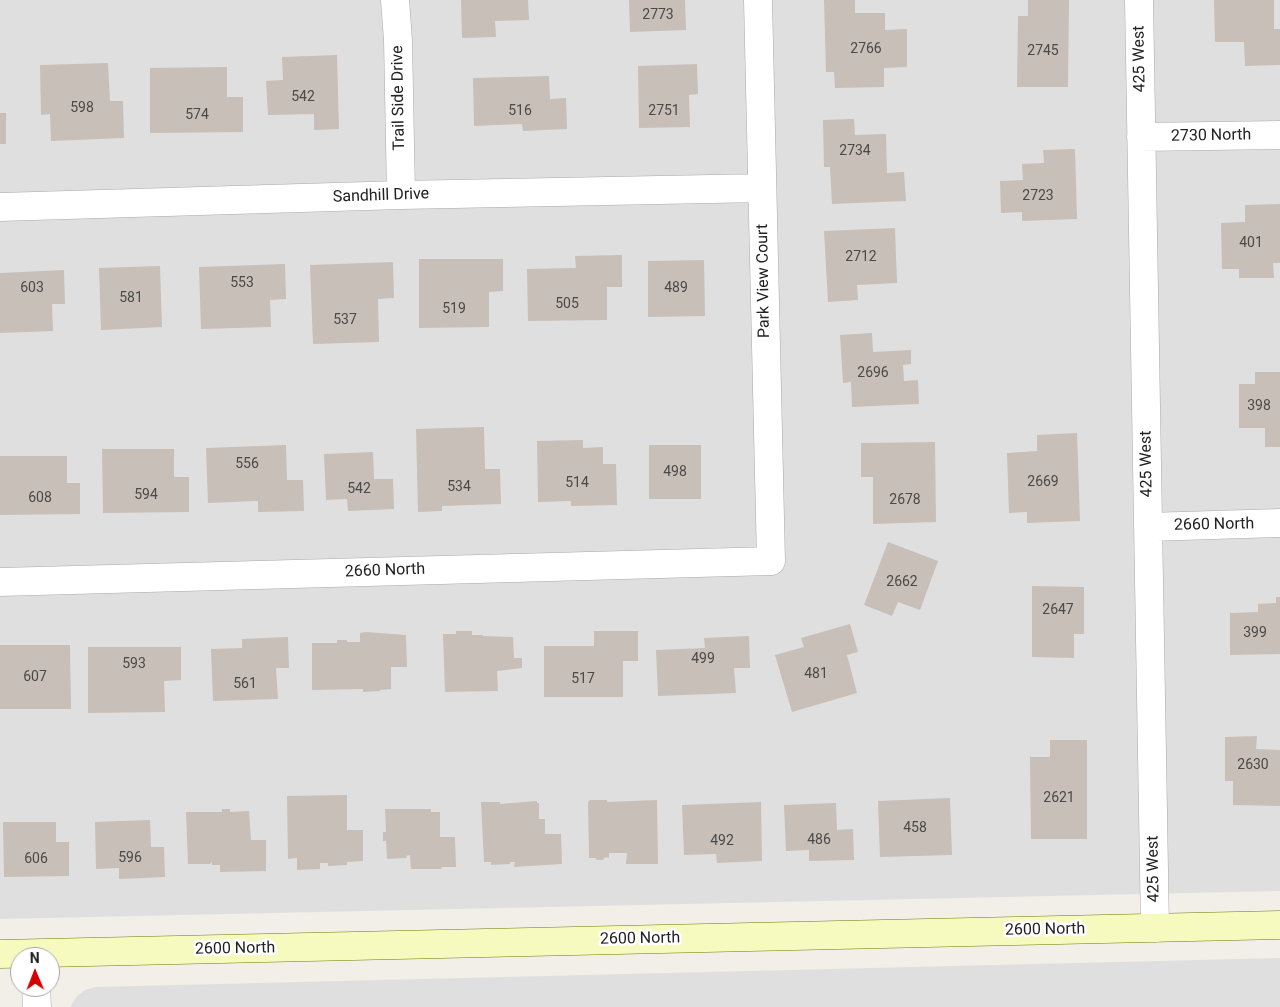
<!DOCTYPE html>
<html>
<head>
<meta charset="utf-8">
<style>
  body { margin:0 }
  #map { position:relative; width:1280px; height:1007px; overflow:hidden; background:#f2efe9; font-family:Roboto,sans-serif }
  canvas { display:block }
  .north { position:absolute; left:10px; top:947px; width:50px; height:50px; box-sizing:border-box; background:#fff; border:1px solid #a7a7a7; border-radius:50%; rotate:359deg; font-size:14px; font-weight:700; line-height:20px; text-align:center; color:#222 }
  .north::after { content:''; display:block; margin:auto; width:18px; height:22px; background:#d40000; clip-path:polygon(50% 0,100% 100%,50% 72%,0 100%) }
</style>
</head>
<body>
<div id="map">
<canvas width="1280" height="1007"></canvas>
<div class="north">N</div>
</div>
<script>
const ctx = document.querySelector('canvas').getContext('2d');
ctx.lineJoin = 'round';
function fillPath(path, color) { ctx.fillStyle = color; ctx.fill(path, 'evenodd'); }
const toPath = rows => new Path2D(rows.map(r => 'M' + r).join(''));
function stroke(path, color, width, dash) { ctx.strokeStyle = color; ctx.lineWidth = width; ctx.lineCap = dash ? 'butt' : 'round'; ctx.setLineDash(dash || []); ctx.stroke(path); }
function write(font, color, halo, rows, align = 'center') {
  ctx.font = font + ' Roboto,sans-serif'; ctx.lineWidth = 5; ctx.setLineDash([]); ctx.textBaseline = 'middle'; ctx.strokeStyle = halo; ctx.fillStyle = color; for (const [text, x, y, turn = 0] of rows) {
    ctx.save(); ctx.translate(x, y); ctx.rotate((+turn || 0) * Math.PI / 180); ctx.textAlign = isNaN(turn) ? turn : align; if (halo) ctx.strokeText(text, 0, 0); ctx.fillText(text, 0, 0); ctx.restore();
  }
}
fillPath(toPath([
  [0,0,1280,0,1280,891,0,919],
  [1280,958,1280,1007,70,1007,77,996,85,990,95,987]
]), '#e0dfdf');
fillPath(toPath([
  [461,0,528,0,529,20,495,21,496,37,462,38],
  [629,0,685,0,686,30,630,32],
  [824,0,855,0,855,13,885,13,885,30,907,29,907,67,884,68,884,87,835,88,834,72,826,72],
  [1028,0,1069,0,1068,87,1017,87,1018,16,1028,16],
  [1214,0,1274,0,1274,29,1280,29,1280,65,1245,66,1244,42,1215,42],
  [337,55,339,129,314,130,314,114,268,115,266,81,283,80,282,57],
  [108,63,110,101,123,101,124,138,51,141,50,114,41,115,40,65],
  [697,64,698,94,689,95,690,127,639,128,638,66],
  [227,67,227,97,243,97,243,132,150,133,150,68],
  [549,76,550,99,566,98,567,129,523,131,522,124,474,126,473,78],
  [0,113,6,113,6,144,0,144],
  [854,119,855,135,886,134,887,173,904,172,906,201,832,204,830,167,824,167,823,120],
  [1075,149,1077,219,1022,221,1022,212,1001,213,1000,181,1023,180,1022,164,1044,163,1043,150],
  [1280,204,1280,263,1273,263,1274,278,1239,278,1239,269,1222,269,1221,223,1245,222,1245,205],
  [895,228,897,283,857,285,858,300,828,302,824,231],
  [622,255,622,287,607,287,607,320,528,321,527,269,576,268,575,256],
  [419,259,503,259,503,291,489,292,489,327,419,328],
  [704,260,705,316,648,317,648,261],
  [393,262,394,298,378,299,379,342,313,344,310,265],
  [285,264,286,299,270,300,271,327,201,329,199,267],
  [160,266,162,327,101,330,99,268],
  [64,270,65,304,52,304,53,331,0,333,0,273],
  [872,333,873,352,911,350,911,364,903,365,904,381,918,380,919,404,852,407,851,382,843,383,840,335],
  [1255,372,1280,372,1280,447,1265,447,1265,428,1239,428,1239,384,1255,384],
  [484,427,485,469,500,469,501,504,442,506,442,511,418,512,416,429],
  [1077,433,1080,521,1027,523,1027,512,1009,513,1007,453,1037,451,1037,435],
  [583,440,583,448,603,447,603,464,616,464,617,505,571,506,571,501,538,502,537,441],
  [935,442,936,522,873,524,873,477,861,477,861,443],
  [286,445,287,480,303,480,304,511,258,512,258,501,208,503,206,448],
  [649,445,701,445,701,499,649,499],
  [102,449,174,449,174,477,189,477,189,512,103,513],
  [373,452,374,479,393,479,394,509,348,511,347,499,326,500,324,454],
  [0,456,67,456,67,483,80,483,80,514,0,515],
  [888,542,938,561,920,610,898,602,892,616,864,605],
  [1032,586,1084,587,1084,634,1074,634,1074,658,1032,657],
  [1276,597,1280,597,1280,654,1230,655,1230,613,1258,612,1258,604,1276,603],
  [850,624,858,652,847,655,857,693,792,712,775,655,804,647,801,638],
  [456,631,472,631,472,635,483,635,483,636,513,637,514,658,522,658,522,668,497,671,498,691,445,692,443,634,456,634],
  [594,631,638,631,638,661,623,661,623,697,544,697,544,646,594,646],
  [366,632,406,635,407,667,391,667,391,689,380,690,380,691,363,692,363,689,312,690,312,643,337,643,337,640,347,640,347,642,360,642,360,633],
  [749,636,750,668,734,668,736,693,658,696,656,650,705,648,704,638],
  [288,637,289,668,276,668,278,699,213,701,211,649,242,648,242,639],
  [0,645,70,645,71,709,0,709],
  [88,647,181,647,181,680,164,681,165,712,88,713],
  [1257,736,1256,749,1280,750,1280,806,1233,805,1233,781,1225,781,1225,737],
  [1050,740,1087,740,1087,839,1031,839,1030,757,1050,757],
  [347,795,347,830,363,830,363,861,347,862,347,865,328,866,328,863,320,863,320,869,297,870,297,858,288,859,287,796],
  [950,798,952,855,880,857,878,801],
  [590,800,607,800,607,802,657,800,658,864,626,864,627,853,609,853,609,858,605,857,603,860,597,860,595,858,589,858,588,802],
  [537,801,537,803,539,803,539,819,545,819,545,834,561,834,562,864,514,867,515,862,510,862,510,864,491,865,491,862,484,862,481,802,500,802,500,804],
  [761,802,762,861,717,863,716,854,684,855,682,805],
  [836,803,837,830,853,829,854,860,809,861,809,850,786,851,784,805],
  [222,809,230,809,230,812,249,811,251,840,266,840,266,871,220,872,220,865,212,865,212,862,210,864,188,864,186,812,222,812],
  [385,809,431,809,431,812,440,812,440,837,455,837,456,867,442,867,441,869,411,869,410,855,406,856,407,858,387,859,386,841,383,841,383,832,386,832],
  [150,820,151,847,164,847,165,877,119,879,119,868,96,869,95,822],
  [3,822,56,822,56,842,69,842,69,876,4,877]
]), '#c7bfb8');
const street = toPath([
  [395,0,398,40,401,195],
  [1139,0,1155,928],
  [1141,137,1280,135],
  [0,207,401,195,762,188],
  [1148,527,1280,523],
  [0,582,771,561,758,0],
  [36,987,37,1007]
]);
const secondary = toPath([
  [0,954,1280,925]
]);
stroke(street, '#a9a9a9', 29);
stroke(secondary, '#707d05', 29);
stroke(street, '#fff', 28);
stroke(secondary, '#f7fabf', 28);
write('14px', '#4b4948', null, [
  ["2773",658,15],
  ["2766",866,49],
  ["2745",1043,51],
  ["542",303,97],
  ["598",82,108],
  ["516",520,111],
  ["2751",664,111],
  ["574",197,115],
  ["2734",855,151],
  ["2723",1038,196],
  ["401",1251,243],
  ["2712",861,257],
  ["553",242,283],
  ["603",32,288],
  ["489",676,288],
  ["581",131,298],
  ["505",567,304],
  ["519",454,309],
  ["537",345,320],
  ["2696",873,373],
  ["398",1259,406],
  ["556",247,464],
  ["498",675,472],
  ["2669",1043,482],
  ["514",577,483],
  ["534",459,487],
  ["542",359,489],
  ["594",146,495],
  ["608",40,498],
  ["2678",905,500],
  ["2662",902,582],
  ["2647",1058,610],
  ["399",1255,633],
  ["499",703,659],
  ["593",134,664],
  ["481",816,674],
  ["607",35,677],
  ["517",583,679],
  ["561",245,684],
  ["2630",1253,765],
  ["2621",1059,798],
  ["458",915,828],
  ["486",819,840],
  ["492",722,841],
  ["596",130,858],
  ["606",36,859]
]);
write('16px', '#222', '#fff', [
  ["425 West",1140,59,-91],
  ["Trail Side Drive",399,98,-91],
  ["2730 North",1211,136,-1],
  ["Sandhill Drive",381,196,-2],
  ["Park View Court",764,281,-91],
  ["425 West",1147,464,-91],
  ["2660 North",1214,525,-1],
  ["2660 North",385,571,-2],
  ["425 West",1154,869,-91],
  ["2600 North",1045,930,-1],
  ["2600 North",640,939,-1],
  ["2600 North",235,949,-1]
]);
</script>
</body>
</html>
